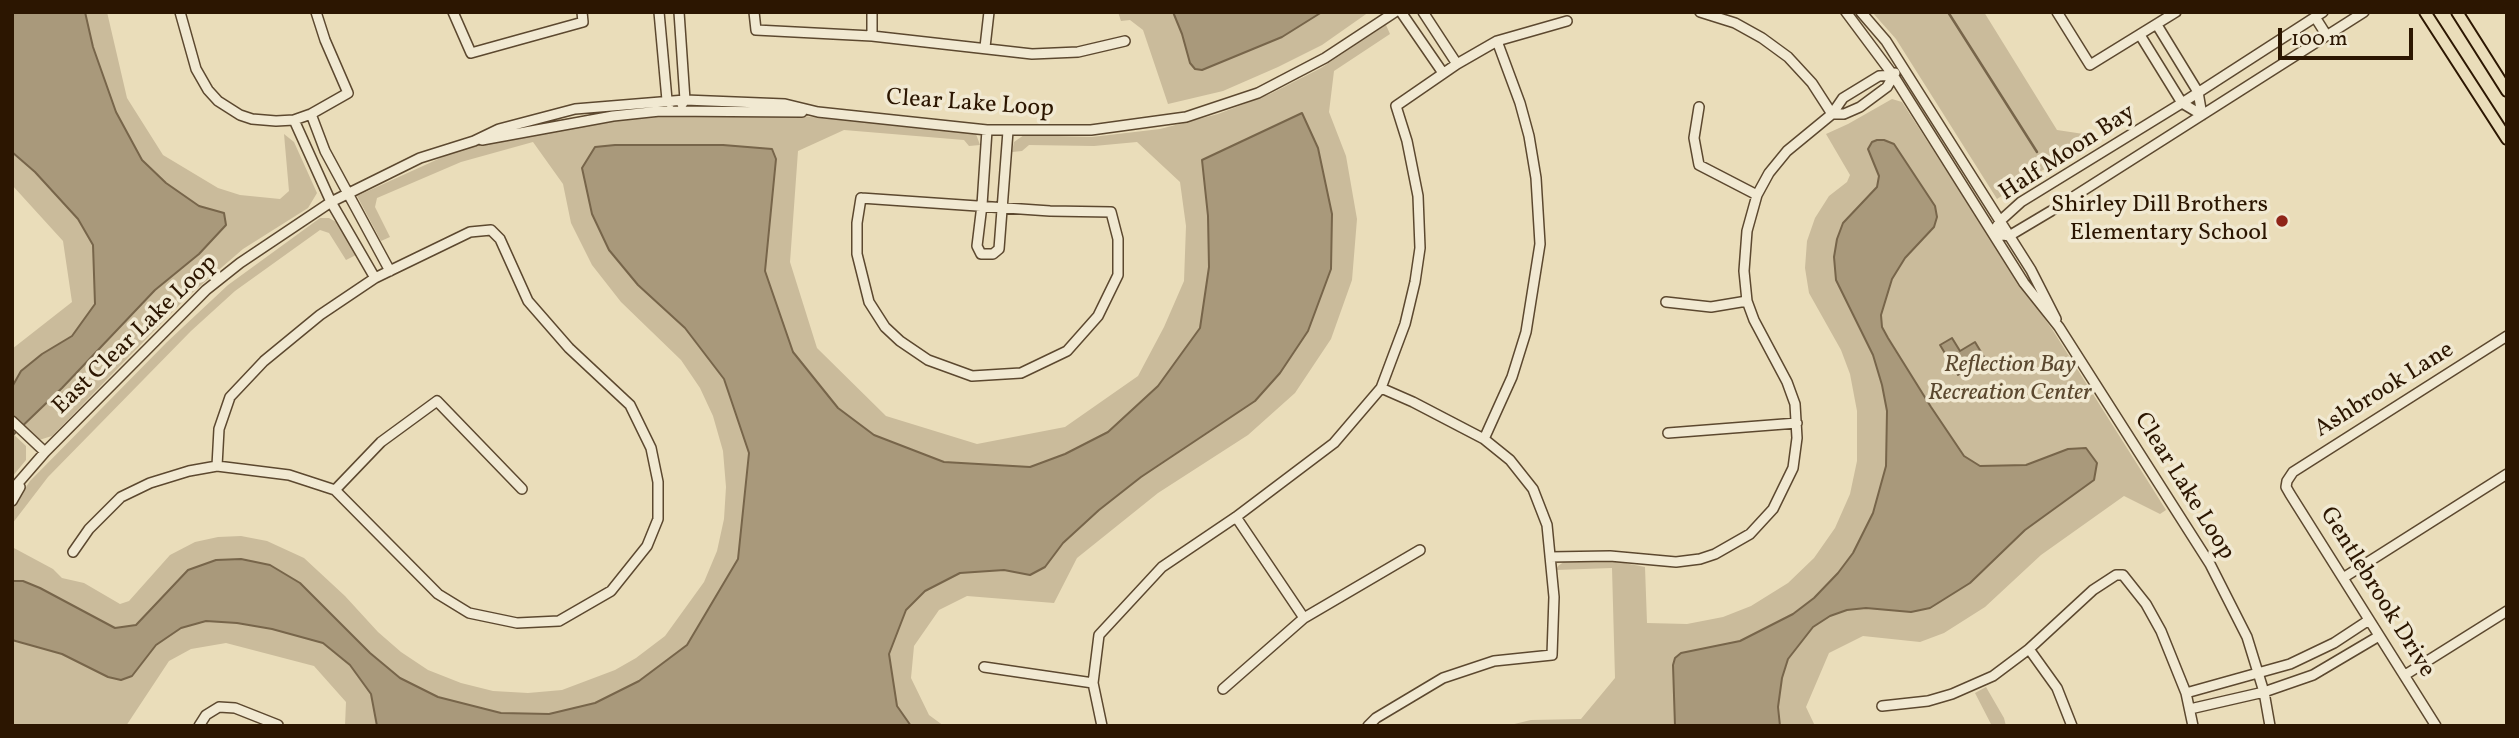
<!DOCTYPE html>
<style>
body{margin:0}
#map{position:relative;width:2519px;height:738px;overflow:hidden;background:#eaddba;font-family:Vollkorn,serif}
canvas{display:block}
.frame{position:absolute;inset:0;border:14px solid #2c1601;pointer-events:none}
.scale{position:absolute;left:2278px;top:28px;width:135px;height:32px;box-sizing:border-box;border:4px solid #2c1601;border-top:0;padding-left:9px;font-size:21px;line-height:24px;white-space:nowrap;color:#2c1601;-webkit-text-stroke:5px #f1e9d2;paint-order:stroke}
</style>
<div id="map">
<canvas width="2519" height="738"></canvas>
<div class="frame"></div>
<div class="scale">100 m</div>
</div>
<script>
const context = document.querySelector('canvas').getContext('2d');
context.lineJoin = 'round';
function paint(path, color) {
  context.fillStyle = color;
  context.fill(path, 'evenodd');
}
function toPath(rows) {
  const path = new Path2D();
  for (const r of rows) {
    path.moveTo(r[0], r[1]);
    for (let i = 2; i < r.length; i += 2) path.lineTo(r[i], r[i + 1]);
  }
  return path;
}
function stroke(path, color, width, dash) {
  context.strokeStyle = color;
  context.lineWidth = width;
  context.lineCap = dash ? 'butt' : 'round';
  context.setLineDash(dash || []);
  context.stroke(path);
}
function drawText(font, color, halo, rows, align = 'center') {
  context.font = font + ' Vollkorn,serif';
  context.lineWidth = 7;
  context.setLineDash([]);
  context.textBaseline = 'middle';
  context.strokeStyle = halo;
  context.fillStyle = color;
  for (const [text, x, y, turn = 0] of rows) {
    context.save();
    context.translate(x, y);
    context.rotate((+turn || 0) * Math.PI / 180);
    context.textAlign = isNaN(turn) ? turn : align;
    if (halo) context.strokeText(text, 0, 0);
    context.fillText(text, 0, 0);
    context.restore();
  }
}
paint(toPath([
 [12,12,107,12,127,98,163,155,218,188,240,195,280,199,289,191,284,134,294,142,317,193,308,208,243,249,185,299,52,436,39,440,12,414,12,349,72,302,63,241,12,185],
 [1118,12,1369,12,1322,45,1278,67,1223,91,1168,104,1143,30,1130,20,1121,21],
 [1872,12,1984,12,2057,130,2097,136,1997,199,1896,39],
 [1386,25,1390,34,1334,71,1329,112,1346,156,1357,219,1352,280,1331,339,1295,393,1248,435,1158,493,1077,558,1054,603,967,596,939,610,914,646,911,678,929,715,944,726,345,726,346,702,314,666,226,643,191,649,169,661,126,726,12,726,12,547,53,569,62,578,84,583,120,604,129,601,170,555,195,542,218,537,241,536,267,541,304,558,345,596,378,632,401,652,428,670,461,683,493,691,528,693,562,690,615,670,636,658,665,636,704,582,717,551,724,519,726,487,723,451,713,416,700,388,681,360,621,302,592,265,571,223,563,184,533,142,461,162,377,198,375,207,390,237,381,241,357,196,458,150,575,126,664,115,801,116,967,129,976,134,980,145,969,146,964,140,844,130,798,151,790,262,817,348,886,416,977,444,1065,427,1138,376,1164,327,1184,281,1186,226,1180,182,1137,142,1094,146,1029,145,1022,151,1012,152,1014,142,1024,135,1092,137,1160,129,1218,114,1270,94,1321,68],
 [1892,99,1902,102,2024,290,2052,329,2166,510,2160,514,2124,496,2041,555,1985,607,1944,633,1920,642,1863,636,1829,653,1806,707,1815,726,1506,726,1531,720,1581,719,1615,678,1612,568,1556,570,1558,566,1565,561,1614,561,1645,567,1647,623,1687,624,1723,617,1751,606,1788,583,1814,558,1835,528,1850,494,1857,461,1857,411,1850,374,1841,350,1809,293,1805,268,1807,241,1815,218,1829,196,1847,182,1850,175,1826,134,1848,124],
 [320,218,329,218,338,223,356,255,346,260,329,233,320,230,235,291,191,331,48,477,12,524,12,508,30,481,167,342,228,285],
 [12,433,26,446,26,460,12,477],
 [1986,687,2004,718,2006,726,1992,726,1975,693]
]), '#cabb9b');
const water = toPath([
 [12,12,85,12,93,47,116,112,142,160,166,183,199,206,224,213,226,225,199,254,155,290,62,388,12,436,12,387,21,371,42,354,72,336,95,304,93,245,78,219,35,172,12,152,12,12],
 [1173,12,1322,12,1282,37,1202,70,1195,69,1190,63,1182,34,1173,12],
 [1302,113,1318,148,1332,214,1331,269,1308,331,1280,373,1255,401,1141,477,1099,510,1063,543,1045,567,1030,575,1004,570,960,573,925,591,906,610,889,654,897,706,911,726,377,726,371,694,350,665,323,643,272,629,237,623,206,621,181,628,156,645,132,676,121,680,108,677,62,654,12,640,12,581,23,581,40,588,115,628,136,625,188,570,216,560,241,559,270,565,300,583,370,653,400,678,438,697,501,713,549,714,595,703,639,681,687,645,738,559,749,453,724,379,685,328,638,285,609,250,592,214,582,168,595,147,615,145,723,145,772,149,776,159,765,271,793,352,838,408,874,435,944,462,1030,467,1065,454,1108,432,1158,386,1200,328,1209,267,1208,216,1202,160,1302,113],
 [1877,140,1884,140,1894,144,1935,206,1937,217,1934,227,1905,258,1892,279,1881,315,1882,327,1888,338,1931,407,1964,456,1980,466,2026,465,2068,449,2086,448,2097,463,2094,480,2025,530,1970,583,1930,608,1911,612,1866,608,1847,610,1830,616,1813,627,1788,659,1782,678,1778,707,1780,726,1675,726,1673,665,1675,658,1681,653,1740,641,1793,614,1814,598,1838,573,1853,553,1873,513,1886,466,1887,411,1882,385,1873,355,1836,280,1834,257,1837,239,1843,223,1877,187,1879,176,1868,149,1872,142,1877,140],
 [1952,338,1960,351,1975,342,1987,362,1980,367,1974,365,1958,375,1940,345,1952,338]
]);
paint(water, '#a9997b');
stroke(water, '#77654a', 2);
stroke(toPath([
 [1948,12,2037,152]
]), '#77654a', 2.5);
const minor = toPath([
 [180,12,196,69,208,90,218,101,240,115,252,119,276,121,294,120,311,114,348,93,325,40,316,12],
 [453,12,471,53,583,22,582,12],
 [659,12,667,100,670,103],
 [679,12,685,100,682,104],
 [754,12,756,30,872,36,1032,54,1078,52,1125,41],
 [872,12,872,36],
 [1401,12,1443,73],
 [1423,12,1457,64],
 [1700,12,1735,23,1762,38,1788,57,1812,83,1832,114],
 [1846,12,1893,75,2024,283,2059,327,2210,564,2247,637,2264,692,2270,726],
 [1861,12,1886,41,2031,270,2056,319],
 [2057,12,2090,65,2176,12],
 [2323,12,2182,103,2021,202,2000,221,1993,233,2009,236,2051,211,2364,12],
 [2315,17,2327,36],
 [2157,25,2198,92,2202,115],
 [2140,35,2182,103,2202,115],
 [985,47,989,12],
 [1699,107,1694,138,1699,165,1757,195],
 [311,114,325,151,390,271],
 [1832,114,1844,114,1860,107,1887,87,1895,73],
 [294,120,331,202,375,278],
 [987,130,982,205,977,246,981,254,993,254,999,249,1008,131],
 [482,140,613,116,660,111,802,112],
 [861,198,1050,211,1111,212,1118,239,1118,275,1098,316,1067,351,1021,373,972,376,928,360,900,341,885,327,869,302,857,254,857,223,861,198],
 [1666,302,1711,307,1747,301],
 [12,421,45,452],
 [1668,433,1797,423],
 [1484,439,1512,377,1526,332,1540,244,1536,178,1529,136,1520,103,1497,41],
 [12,490,45,452,206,290,240,263,331,202,420,158,474,141,499,129,575,109,685,100,785,104,818,112,987,130,1091,130,1186,117,1258,93,1325,58,1395,12],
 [335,490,381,442,437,401,522,489],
 [12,501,20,487],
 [1236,517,1304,618],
 [73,552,89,529,121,497,150,483,189,471,217,466,289,475,335,490,438,594,469,613,517,623,559,621,611,591,647,546,658,519,658,482,651,448,630,405,569,348,528,301,500,239,491,230,470,232,375,278,320,315,264,361,230,397,219,429,217,466],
 [1550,557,1610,556,1676,562,1700,559,1715,554,1750,534,1773,509,1793,468,1797,438,1795,404,1787,382,1754,320,1747,301,1744,271,1747,231,1757,195,1769,173,1787,151,1832,114,1843,98,1879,76,1893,75],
 [2343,578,2507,474],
 [2029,649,2057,688,2072,726],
 [984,667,1093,683],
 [2405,675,2507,611],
 [1223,689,1304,618,1420,550],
 [2186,693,2290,664,2334,643,2369,620],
 [1882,706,1928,701,1952,694,1993,676,2029,649,2093,590,2116,575,2123,575,2146,604,2161,631,2186,693,2193,726],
 [2190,709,2264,692,2313,675,2379,636],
 [199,726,206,715,219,707,235,708,278,725],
 [1102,726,1093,683,1099,635,1162,567,1236,517,1334,443,1381,388,1405,324,1415,282,1420,248,1418,196,1407,141,1396,106,1457,64,1497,41,1567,21],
 [1368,726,1376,718,1443,678,1494,661,1552,655,1554,597,1547,525,1533,489,1510,460,1484,439,1413,402,1381,388],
 [2436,726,2290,494,2286,487,2287,481,2293,472,2507,336]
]);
const major = toPath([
 [2425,12,2507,139],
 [2457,12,2507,91]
]);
stroke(minor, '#5c482f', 12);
stroke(major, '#2c1601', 14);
stroke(minor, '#f1e9d2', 9);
stroke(major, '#eaddba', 10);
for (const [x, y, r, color] of [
 [2282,221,7,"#8f2418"]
]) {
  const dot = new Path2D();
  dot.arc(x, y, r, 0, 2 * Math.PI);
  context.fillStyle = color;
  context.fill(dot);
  stroke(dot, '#f1e9d2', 2.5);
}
drawText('24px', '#2c1601', '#f1e9d2', [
 ["Clear Lake Loop",970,105,4],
 ["Half Moon Bay",2068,154,-33],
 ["East Clear Lake Loop",136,336,-44],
 ["Ashbrook Lane",2385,391,-32],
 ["Clear Lake Loop",2183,487,58],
 ["Gentlebrook Drive",2376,593,58]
]);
drawText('24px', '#2c1601', '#f1e9d2', [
 ["Shirley Dill Brothers",2268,207],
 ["Elementary School",2268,235]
], 'right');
drawText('italic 24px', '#5b482f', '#f1e9d2', [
 ["Reflection Bay",2010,367],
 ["Recreation Center",2010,395]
]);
</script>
